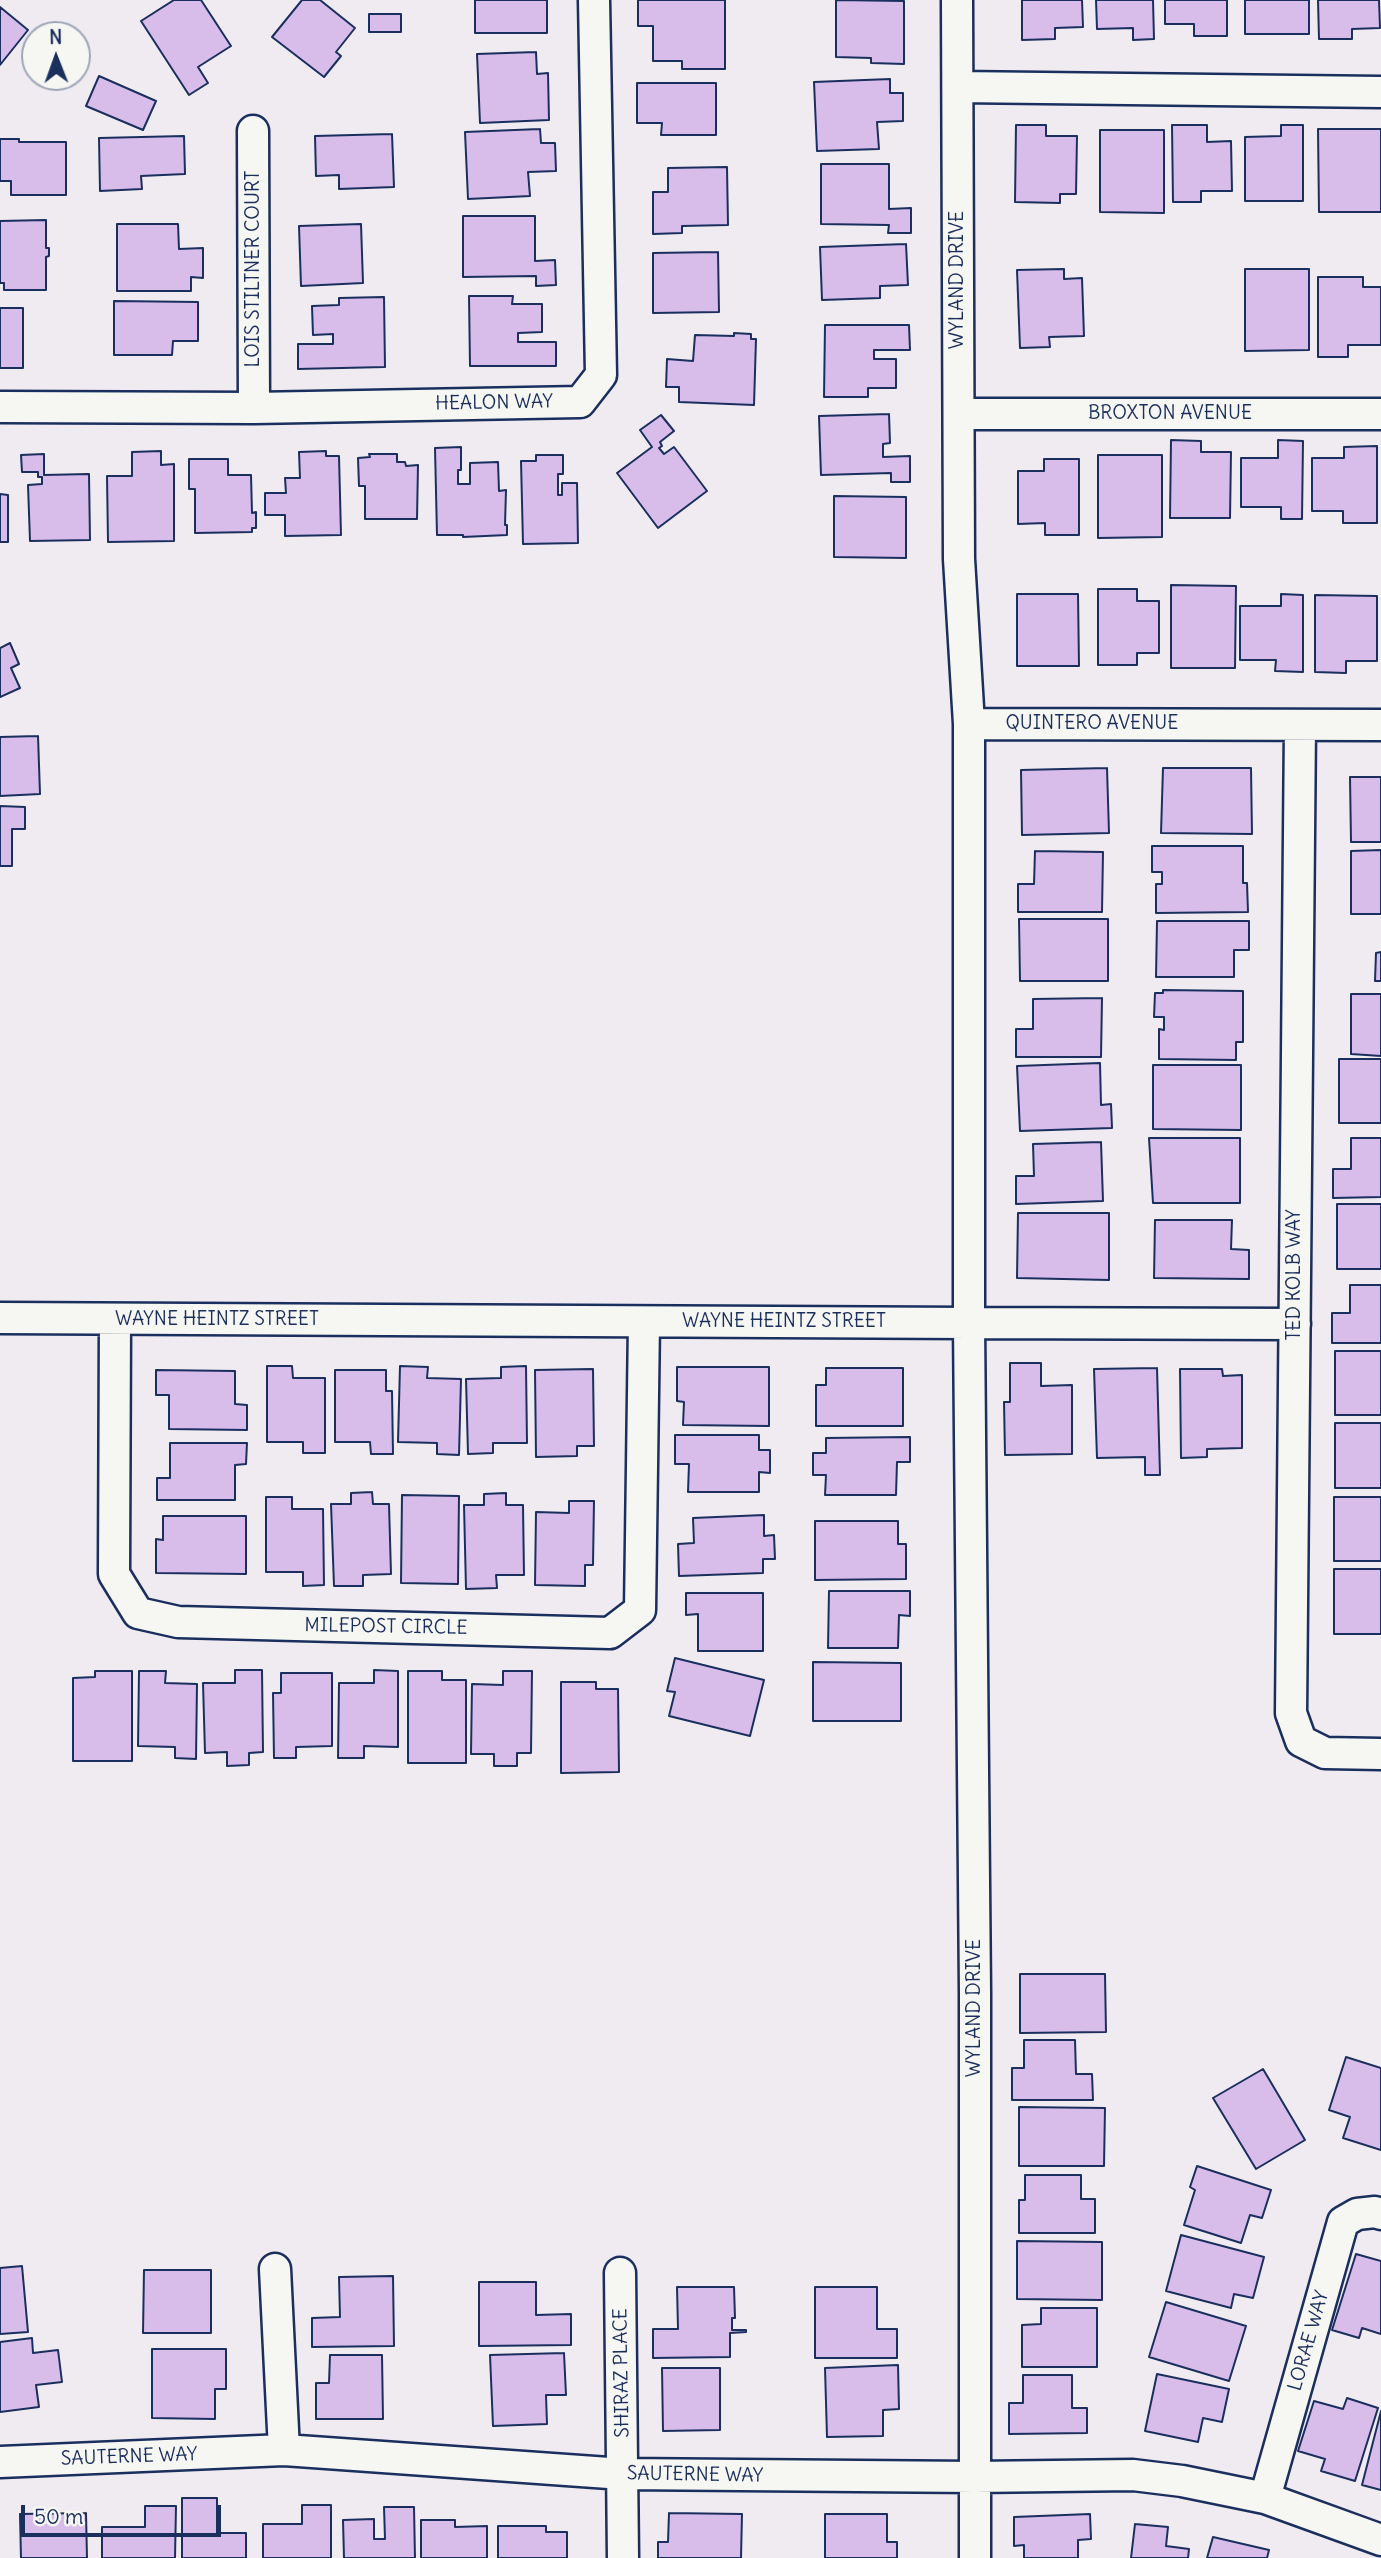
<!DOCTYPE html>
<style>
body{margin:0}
#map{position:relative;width:1381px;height:2558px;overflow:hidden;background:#f0ebf1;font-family:Delius,sans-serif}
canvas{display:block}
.north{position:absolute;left:21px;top:21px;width:70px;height:70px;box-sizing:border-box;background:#f6f6f2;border:2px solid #9ea6b7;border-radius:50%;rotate:359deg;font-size:19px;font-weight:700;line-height:28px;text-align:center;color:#1b2f5e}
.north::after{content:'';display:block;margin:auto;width:24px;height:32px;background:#1b2f5e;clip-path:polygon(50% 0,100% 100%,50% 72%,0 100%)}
.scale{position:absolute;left:21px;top:2505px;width:200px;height:32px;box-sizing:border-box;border:4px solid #1b2f5e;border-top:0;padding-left:9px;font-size:21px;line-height:24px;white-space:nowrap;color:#1b2f5e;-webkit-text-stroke:5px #f6f6f2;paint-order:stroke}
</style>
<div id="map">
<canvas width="1381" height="2558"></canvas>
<div class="north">N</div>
<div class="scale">50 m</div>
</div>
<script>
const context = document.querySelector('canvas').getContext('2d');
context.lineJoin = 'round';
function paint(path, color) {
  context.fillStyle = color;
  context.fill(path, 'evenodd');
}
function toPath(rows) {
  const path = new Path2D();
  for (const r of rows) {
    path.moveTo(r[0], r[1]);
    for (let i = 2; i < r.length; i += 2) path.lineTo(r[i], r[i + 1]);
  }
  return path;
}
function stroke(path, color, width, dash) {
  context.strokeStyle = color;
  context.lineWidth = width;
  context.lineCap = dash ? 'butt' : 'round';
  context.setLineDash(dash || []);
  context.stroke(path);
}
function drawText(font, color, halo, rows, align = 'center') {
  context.font = font + ' Delius,sans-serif';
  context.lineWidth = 6;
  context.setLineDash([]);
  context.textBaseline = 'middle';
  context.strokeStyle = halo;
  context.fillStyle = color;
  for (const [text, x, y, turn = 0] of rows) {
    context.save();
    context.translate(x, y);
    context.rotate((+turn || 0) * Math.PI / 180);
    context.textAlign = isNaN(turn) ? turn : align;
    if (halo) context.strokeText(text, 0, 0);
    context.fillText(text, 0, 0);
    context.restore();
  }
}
const building = toPath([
 [174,0,201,0,231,46,198,67,208,83,189,95,141,21,174,0],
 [302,0,320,0,355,28,336,52,341,56,324,77,272,37,302,0],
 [475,0,547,0,547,33,475,33,475,0],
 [638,0,725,0,725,69,682,69,682,61,653,61,653,26,638,26,638,0],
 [836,0,904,1,904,64,871,63,871,58,836,57,836,0],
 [1022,0,1082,0,1083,27,1055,28,1055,39,1022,40,1022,0],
 [1096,0,1153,0,1154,39,1133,40,1133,28,1097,29,1096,0],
 [1165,0,1227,0,1227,36,1194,36,1194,24,1165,24,1165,0],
 [1245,0,1309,0,1309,34,1245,34,1245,0],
 [1318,0,1379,0,1380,28,1352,29,1352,39,1319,39,1318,0],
 [0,7,28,30,0,65,0,7],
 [369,14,401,14,401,32,369,32,369,14],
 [536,52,537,74,548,73,549,120,480,123,477,54,536,52],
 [99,76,156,101,143,130,86,106,99,76],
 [890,79,890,93,903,93,903,121,877,122,879,149,817,151,814,82,890,79],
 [637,83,716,83,716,135,661,135,662,123,637,123,637,83],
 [1016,125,1046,125,1046,136,1077,136,1076,194,1060,194,1060,203,1015,202,1016,125],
 [1172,125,1207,125,1207,142,1231,141,1232,191,1201,191,1201,202,1173,202,1172,125],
 [1281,125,1303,125,1303,201,1245,201,1245,137,1281,136,1281,125],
 [540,129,541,143,555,143,556,171,528,172,530,196,468,199,465,132,540,129],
 [1318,129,1381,129,1381,212,1319,212,1318,129],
 [1100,130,1164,130,1164,213,1100,212,1100,130],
 [392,134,394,187,339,189,339,175,316,176,315,136,392,134],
 [184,136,185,174,141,176,142,189,100,191,99,138,184,136],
 [0,139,19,139,19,142,66,142,66,195,11,195,11,181,0,181,0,139],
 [821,164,889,164,889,209,911,208,911,233,888,233,889,225,821,224,821,164],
 [727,167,728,225,682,226,682,233,653,234,653,192,668,192,668,168,727,167],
 [463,216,535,216,535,261,555,260,556,285,536,286,536,276,463,277,463,216],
 [46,220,46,248,49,248,49,256,46,257,46,290,4,290,4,283,0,283,0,221,46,220],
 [117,224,178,224,179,249,203,248,203,278,191,277,191,291,117,291,117,224],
 [361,224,363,283,301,286,299,226,361,224],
 [906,244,908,285,880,286,880,298,822,300,820,247,906,244],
 [718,252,719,312,653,313,653,253,718,252],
 [1064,269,1064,279,1082,278,1084,336,1049,337,1050,347,1020,348,1017,270,1064,269],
 [1245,269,1309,269,1309,350,1245,351,1245,269],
 [1318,277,1363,277,1363,287,1381,287,1381,345,1348,345,1348,357,1318,357,1318,277],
 [469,296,513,296,512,304,542,304,542,332,518,333,518,342,556,342,556,366,470,366,469,296],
 [384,297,385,367,298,369,298,344,333,344,333,334,313,335,312,306,339,305,339,298,384,297],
 [114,301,198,302,198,341,173,341,172,355,114,355,114,301],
 [0,308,23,308,23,368,0,368,0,308],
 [825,325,909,325,910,350,874,350,874,359,896,359,896,388,868,388,868,397,824,397,825,325],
 [734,333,751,334,751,339,756,339,754,405,679,402,679,387,666,387,667,359,693,361,695,335,734,336,734,333],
 [889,414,890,443,883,444,883,457,910,456,910,482,891,482,891,473,821,475,819,416,889,414],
 [661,415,674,431,660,442,662,446,659,448,664,454,674,447,707,491,658,528,617,473,652,447,640,430,661,415],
 [1171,440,1201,441,1201,452,1231,452,1230,518,1170,518,1171,440],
 [1278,440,1303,441,1302,519,1281,519,1281,507,1241,507,1241,458,1278,458,1278,440],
 [1377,446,1377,523,1343,523,1343,511,1312,511,1312,458,1344,458,1344,447,1377,446],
 [461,447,461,470,458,470,458,484,470,484,470,463,498,462,499,491,506,490,505,525,507,525,507,535,463,537,463,535,437,535,435,448,461,447],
 [161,451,161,465,174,464,174,541,108,542,107,476,132,476,132,452,161,451],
 [326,451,326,456,339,456,341,535,285,536,285,515,265,515,265,493,286,493,285,478,300,478,299,452,326,451],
 [44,454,44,475,89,474,90,540,30,541,28,485,42,484,42,477,38,477,38,472,22,472,21,455,44,454],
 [369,454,397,454,397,462,405,462,406,466,418,465,417,519,365,519,365,486,359,486,358,458,370,457,369,454],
 [536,455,563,455,563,474,558,474,558,495,562,495,562,483,577,483,578,543,523,544,521,461,536,461,536,455],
 [1098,455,1162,455,1162,537,1098,538,1098,455],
 [189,459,228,459,228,475,251,475,252,513,256,512,256,528,252,528,252,532,195,533,195,489,189,489,189,459],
 [1044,459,1079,459,1079,535,1045,535,1045,523,1018,524,1018,471,1044,471,1044,459],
 [0,494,8,495,8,542,0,542,0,494],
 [834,496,906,497,906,558,834,557,834,496],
 [1171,585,1236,586,1235,668,1171,668,1171,585],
 [1098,589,1137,589,1137,601,1159,601,1159,653,1137,653,1137,665,1098,665,1098,589],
 [1017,594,1078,594,1079,666,1017,666,1017,594],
 [1281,594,1303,595,1303,672,1275,671,1276,660,1240,660,1240,606,1281,606,1281,594],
 [1315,595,1377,596,1377,661,1346,661,1346,673,1315,672,1315,595],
 [10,643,19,664,11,668,20,688,0,697,0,648,10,643],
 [38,736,40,794,0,796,0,737,38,736],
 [1107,768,1109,833,1022,835,1021,770,1107,768],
 [1163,768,1251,768,1252,834,1161,833,1163,768],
 [1350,777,1381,777,1381,842,1351,842,1350,777],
 [0,806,25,807,25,829,12,829,12,866,0,866,0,806],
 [1152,846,1243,846,1243,883,1247,883,1248,912,1156,913,1156,884,1162,884,1162,872,1152,872,1152,846],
 [1381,850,1381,914,1351,914,1351,851,1381,850],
 [1035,851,1103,852,1102,912,1018,912,1018,884,1034,884,1035,851],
 [1019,919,1108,919,1108,981,1020,981,1019,919],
 [1157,921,1249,921,1249,950,1234,950,1234,977,1156,977,1157,921],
 [1381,952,1381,981,1375,981,1376,953,1381,952],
 [1163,990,1243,991,1243,1042,1236,1042,1236,1060,1159,1059,1159,1029,1164,1030,1164,1017,1154,1017,1155,993,1163,993,1163,990],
 [1351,994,1381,994,1381,1056,1351,1054,1351,994],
 [1102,998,1101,1057,1016,1057,1016,1029,1033,1029,1033,999,1102,998],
 [1339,1059,1381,1059,1381,1123,1339,1123,1339,1059],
 [1100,1063,1101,1105,1111,1104,1112,1128,1020,1131,1017,1066,1100,1063],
 [1153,1065,1241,1065,1241,1130,1153,1129,1153,1065],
 [1149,1138,1240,1138,1240,1203,1153,1203,1149,1138],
 [1351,1138,1381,1138,1381,1197,1333,1198,1333,1169,1351,1169,1351,1138],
 [1101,1142,1103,1201,1016,1204,1016,1176,1034,1176,1033,1144,1101,1142],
 [1337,1204,1381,1204,1381,1269,1337,1269,1337,1204],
 [1018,1213,1109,1213,1109,1280,1017,1278,1018,1213],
 [1155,1220,1232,1220,1231,1249,1249,1250,1249,1279,1154,1278,1155,1220],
 [1350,1285,1381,1285,1381,1343,1332,1343,1332,1313,1350,1313,1350,1285],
 [1335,1351,1381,1351,1381,1415,1335,1415,1335,1351],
 [1010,1363,1041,1363,1041,1386,1072,1385,1072,1454,1005,1455,1004,1402,1010,1402,1010,1363],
 [267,1366,292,1366,293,1378,325,1378,325,1453,303,1453,303,1442,267,1442,267,1366],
 [400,1366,428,1367,427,1378,461,1379,459,1455,437,1454,437,1443,398,1442,400,1366],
 [526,1366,527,1443,493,1443,493,1453,468,1454,466,1379,501,1378,501,1367,526,1366],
 [677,1367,769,1367,769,1426,683,1425,684,1402,677,1401,677,1367],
 [826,1368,903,1368,903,1426,816,1426,816,1385,826,1385,826,1368],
 [1157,1368,1160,1475,1145,1475,1145,1457,1097,1458,1094,1369,1157,1368],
 [593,1369,594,1446,577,1446,577,1456,536,1457,535,1370,593,1369],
 [1180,1369,1222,1369,1223,1376,1242,1375,1242,1448,1207,1449,1207,1457,1181,1458,1180,1369],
 [156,1370,235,1371,235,1404,247,1405,247,1430,169,1429,169,1395,156,1395,156,1370],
 [335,1370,386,1370,386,1391,392,1391,393,1454,371,1454,370,1442,335,1442,335,1370],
 [1335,1423,1381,1423,1381,1488,1335,1488,1335,1423],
 [675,1435,759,1435,759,1450,770,1450,770,1473,759,1472,759,1492,688,1492,689,1464,675,1464,675,1435],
 [910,1437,910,1462,897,1462,896,1495,825,1495,826,1475,813,1475,813,1453,826,1453,826,1438,910,1437],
 [170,1443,247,1443,246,1464,235,1465,235,1500,157,1500,157,1478,170,1478,170,1443],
 [372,1492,373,1504,389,1504,391,1574,363,1575,363,1586,334,1586,331,1504,351,1504,351,1493,372,1492],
 [506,1493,506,1505,523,1505,524,1575,496,1575,497,1588,466,1589,464,1505,484,1505,484,1494,506,1493],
 [402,1495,459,1496,458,1584,401,1583,402,1495],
 [266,1497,292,1497,292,1509,323,1509,324,1585,303,1586,303,1572,266,1572,266,1497],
 [1334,1497,1381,1497,1381,1561,1334,1561,1334,1497],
 [569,1501,594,1501,593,1565,585,1565,585,1586,535,1585,536,1512,569,1513,569,1501],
 [764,1515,764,1536,774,1535,775,1559,763,1559,763,1573,679,1576,678,1544,694,1543,693,1518,764,1515],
 [163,1516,246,1516,246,1574,156,1573,156,1539,163,1540,163,1516],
 [815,1521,898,1521,898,1544,906,1544,906,1579,815,1580,815,1521],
 [1334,1569,1381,1569,1381,1634,1334,1634,1334,1569],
 [829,1591,910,1591,910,1616,899,1615,898,1648,828,1648,829,1591],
 [686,1593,763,1593,763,1651,698,1651,698,1614,686,1615,686,1593],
 [675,1658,764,1680,750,1736,669,1716,675,1692,667,1691,675,1658],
 [813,1662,901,1663,901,1721,813,1721,813,1662],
 [235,1670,262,1670,263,1752,249,1753,249,1765,227,1766,227,1752,205,1753,203,1683,235,1683,235,1670],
 [374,1670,398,1671,398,1747,364,1746,364,1758,338,1758,339,1683,374,1683,374,1670],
 [95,1671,132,1671,132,1761,73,1761,73,1678,95,1677,95,1671],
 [139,1671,166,1671,165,1683,197,1684,196,1759,175,1758,175,1747,138,1746,139,1671],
 [408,1671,442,1671,442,1680,466,1680,466,1763,408,1763,408,1671],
 [503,1671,532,1671,531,1753,517,1753,517,1766,494,1766,494,1754,471,1754,472,1684,503,1685,503,1671],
 [281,1673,332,1673,332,1746,296,1747,296,1758,274,1758,273,1693,281,1693,281,1673],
 [561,1682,596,1682,596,1689,618,1689,619,1772,561,1773,561,1682],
 [1020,1974,1105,1974,1106,2032,1020,2033,1020,1974],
 [1024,2040,1075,2040,1076,2074,1092,2074,1093,2100,1012,2100,1012,2068,1024,2068,1024,2040],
 [1346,2057,1381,2068,1381,2150,1343,2138,1350,2117,1329,2110,1346,2057],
 [1263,2069,1305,2140,1256,2169,1213,2098,1263,2069],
 [1019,2107,1105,2108,1104,2166,1019,2166,1019,2107],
 [1197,2166,1271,2190,1262,2218,1250,2215,1241,2243,1184,2225,1195,2190,1190,2187,1197,2166],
 [1025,2175,1081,2175,1081,2199,1095,2199,1095,2233,1019,2233,1019,2200,1025,2200,1025,2175],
 [1181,2235,1264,2257,1253,2298,1234,2294,1231,2308,1166,2291,1181,2235],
 [1017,2241,1102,2242,1102,2300,1017,2299,1017,2241],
 [1356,2254,1381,2261,1381,2334,1362,2328,1359,2338,1332,2330,1356,2254],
 [22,2266,28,2332,0,2334,0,2268,22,2266],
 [144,2270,211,2270,211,2333,143,2333,144,2270],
 [393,2276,394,2346,312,2347,312,2318,340,2317,339,2277,393,2276],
 [479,2282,536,2282,536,2315,571,2314,571,2345,479,2346,479,2282],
 [677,2287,734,2287,735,2318,732,2318,732,2330,746,2330,746,2332,730,2333,730,2357,653,2358,653,2329,678,2329,677,2287],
 [815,2287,877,2287,877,2329,897,2329,897,2358,815,2358,815,2287],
 [1166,2302,1246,2326,1229,2381,1149,2357,1166,2302],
 [1041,2308,1097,2308,1097,2367,1022,2367,1022,2325,1041,2324,1041,2308],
 [32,2338,33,2353,58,2350,62,2382,36,2385,39,2407,0,2412,0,2342,32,2338],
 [152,2349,226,2349,226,2389,215,2389,215,2419,152,2418,152,2349],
 [564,2353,566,2395,546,2395,547,2424,493,2426,490,2355,564,2353],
 [330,2355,382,2355,383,2419,316,2419,316,2383,329,2383,330,2355],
 [898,2365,899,2409,883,2410,883,2436,827,2437,825,2368,898,2365],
 [662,2368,720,2368,720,2430,663,2431,662,2368],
 [1157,2374,1229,2389,1222,2422,1203,2418,1198,2442,1145,2431,1157,2374],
 [1023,2375,1072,2375,1072,2408,1087,2408,1087,2433,1009,2434,1009,2403,1023,2403,1023,2375],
 [1347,2398,1378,2408,1355,2481,1321,2471,1325,2459,1298,2451,1314,2401,1343,2409,1347,2398],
 [1381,2411,1381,2490,1362,2485,1381,2411],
 [182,2498,217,2498,217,2533,246,2533,246,2558,182,2558,182,2498],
 [302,2505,331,2505,331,2558,263,2558,263,2524,302,2524,302,2505],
 [145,2506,176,2506,175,2558,102,2558,102,2527,145,2527,145,2506],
 [384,2507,414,2507,415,2558,344,2558,343,2520,374,2519,374,2539,385,2539,384,2507],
 [86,2513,87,2558,21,2558,20,2514,86,2513],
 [669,2513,742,2514,741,2558,658,2558,658,2542,668,2542,669,2513],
 [825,2514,887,2514,887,2542,897,2542,897,2558,825,2558,825,2514],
 [1090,2514,1091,2539,1078,2540,1078,2558,1024,2558,1024,2545,1014,2546,1014,2517,1090,2514],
 [421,2520,455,2520,455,2527,487,2526,487,2558,421,2558,421,2520],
 [1135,2524,1168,2527,1166,2546,1189,2549,1188,2558,1131,2558,1135,2524],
 [498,2526,546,2526,546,2532,567,2532,567,2558,498,2558,498,2526],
 [1213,2537,1269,2550,1267,2558,1207,2558,1213,2537]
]);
paint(building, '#d8bdeb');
stroke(building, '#1b2f5e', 2);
const minor = toPath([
 [957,0,959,559,969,724,1381,725],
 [958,87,1381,92],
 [253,131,254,408],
 [0,407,254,408,580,402,601,375,594,0],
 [959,414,1381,414],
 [1300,725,1291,1713,1301,1741,1325,1753,1381,1754],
 [0,1318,969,1323,969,724],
 [115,1319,114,1574,138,1613,178,1622,610,1633,640,1610,644,1322],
 [275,2269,284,2450],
 [620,2273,623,2558],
 [0,2462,284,2450,623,2474,975,2477,1133,2475,1182,2481,1265,2498,1381,2540],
 [1265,2498,1343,2222,1357,2214,1375,2212,1381,2214],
 [975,2558,975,1993,969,1323,1295,1324]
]);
stroke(minor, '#1b2f5e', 35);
stroke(minor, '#f6f6f2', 30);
drawText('19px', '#1b2f5e', '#f6f6f2', [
 ["LOIS STILTNER COURT",254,269,-90],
 ["WYLAND DRIVE",958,280,-90],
 ["HEALON WAY",494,403,-1],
 ["BROXTON AVENUE",1170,414],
 ["QUINTERO AVENUE",1092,724],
 ["TED KOLB WAY",1295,1275,-90],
 ["WAYNE HEINTZ STREET",217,1320],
 ["WAYNE HEINTZ STREET",784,1322],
 ["MILEPOST CIRCLE",386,1627,1],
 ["WYLAND DRIVE",975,2008,-90],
 ["LORAE WAY",1309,2341,-74],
 ["SHIRAZ PLACE",622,2373,-91],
 ["SAUTERNE WAY",129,2457,-2],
 ["SAUTERNE WAY",695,2475,1]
]);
</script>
